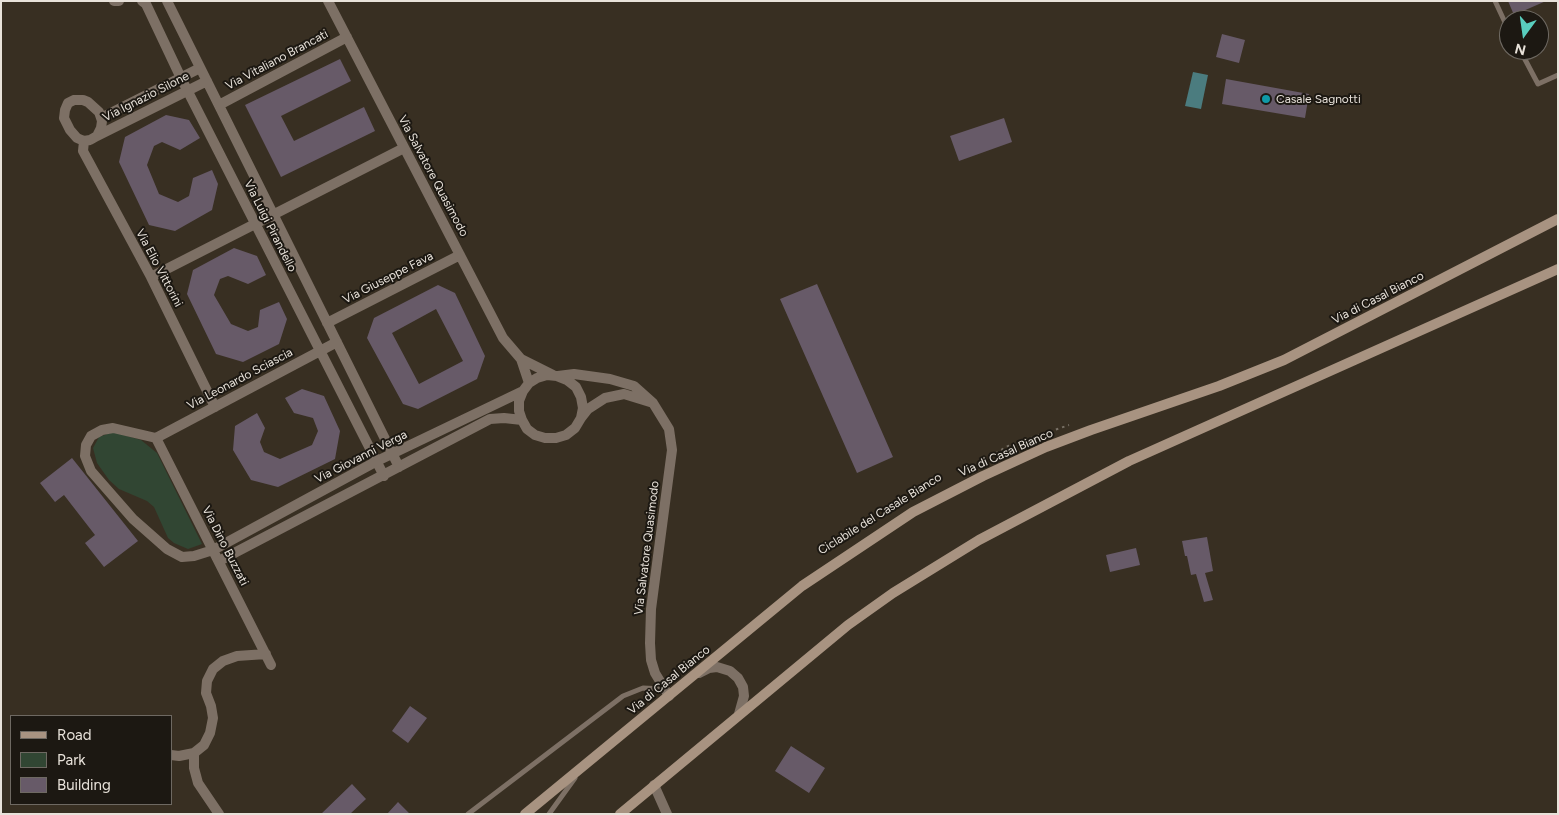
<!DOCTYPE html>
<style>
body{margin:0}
#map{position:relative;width:1559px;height:815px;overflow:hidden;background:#382f22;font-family:Figtree,sans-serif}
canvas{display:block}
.frame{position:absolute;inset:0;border:2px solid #e8e2da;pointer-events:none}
.legend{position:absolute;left:10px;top:715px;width:162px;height:90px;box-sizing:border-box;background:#1c1812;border:1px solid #6e6962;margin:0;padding:6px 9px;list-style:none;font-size:15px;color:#e8e2da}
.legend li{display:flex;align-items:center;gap:10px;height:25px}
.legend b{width:25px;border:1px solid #6e6962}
.north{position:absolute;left:1499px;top:10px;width:50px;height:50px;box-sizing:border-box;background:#1c1812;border:1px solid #6e6962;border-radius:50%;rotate:194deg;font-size:14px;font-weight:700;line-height:20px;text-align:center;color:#e8e2da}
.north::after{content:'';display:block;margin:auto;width:18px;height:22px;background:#59cebe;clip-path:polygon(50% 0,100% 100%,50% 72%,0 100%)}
</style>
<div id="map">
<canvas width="1559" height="815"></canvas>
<div class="frame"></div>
<ul class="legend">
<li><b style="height:6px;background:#a89381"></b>Road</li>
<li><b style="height:14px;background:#314633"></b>Park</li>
<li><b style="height:14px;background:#675a68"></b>Building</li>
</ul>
<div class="north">N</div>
</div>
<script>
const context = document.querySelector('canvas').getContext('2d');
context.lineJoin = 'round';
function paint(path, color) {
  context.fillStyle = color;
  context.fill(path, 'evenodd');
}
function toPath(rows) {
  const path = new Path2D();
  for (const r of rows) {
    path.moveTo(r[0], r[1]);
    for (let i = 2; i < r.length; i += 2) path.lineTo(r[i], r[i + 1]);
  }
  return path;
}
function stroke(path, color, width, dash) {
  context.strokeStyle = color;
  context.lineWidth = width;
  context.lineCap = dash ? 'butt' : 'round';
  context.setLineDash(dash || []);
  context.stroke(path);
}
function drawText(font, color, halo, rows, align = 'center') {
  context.font = font + ' Figtree,sans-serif';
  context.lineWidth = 4;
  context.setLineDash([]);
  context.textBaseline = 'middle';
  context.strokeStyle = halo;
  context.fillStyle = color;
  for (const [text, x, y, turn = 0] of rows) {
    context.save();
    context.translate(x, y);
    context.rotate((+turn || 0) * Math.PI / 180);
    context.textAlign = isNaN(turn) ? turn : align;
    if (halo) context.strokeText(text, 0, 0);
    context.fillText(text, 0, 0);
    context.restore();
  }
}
paint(toPath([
 [113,432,141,440,157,453,202,544,188,549,174,543,168,538,154,507,147,501,119,489,109,480,97,463,93,448,99,437]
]), '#314633');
paint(toPath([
 [1193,72,1208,75,1201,109,1185,106]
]), '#4b7c7f');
paint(toPath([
 [1508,1,1546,1,1514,15],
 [1222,34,1245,40,1239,63,1216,57],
 [340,59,351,81,281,116,294,141,364,107,375,131,281,177,245,105],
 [1226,79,1309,94,1305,118,1222,104],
 [166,115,189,120,200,138,180,150,162,142,154,146,147,165,159,194,178,202,189,196,193,178,212,170,218,184,212,210,175,231,149,225,119,162,125,137],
 [1004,118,1012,142,959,161,950,136],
 [234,248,257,256,266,275,248,284,228,276,220,279,214,295,231,324,248,331,258,327,260,310,279,302,287,319,279,344,243,362,216,354,187,294,193,270],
 [817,284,893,457,857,473,780,299],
 [438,285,455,293,485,356,477,379,418,409,403,404,367,338,374,318],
 [436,309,463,361,419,384,392,333],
 [302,389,324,396,340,431,335,459,278,487,251,480,233,450,235,426,257,413,265,428,260,442,264,452,280,459,312,445,318,431,313,418,294,413,285,398],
 [72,458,138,541,104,567,85,543,95,535,64,495,55,502,40,483],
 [1207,537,1213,571,1205,573,1213,600,1204,602,1196,574,1191,575,1187,556,1185,556,1182,541],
 [1136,548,1140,565,1110,572,1106,555],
 [410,706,427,718,408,743,392,731],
 [791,746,825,768,809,793,775,771],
 [352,784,366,799,350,814,321,814],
 [398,802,410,814,387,814]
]), '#675a68');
stroke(toPath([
 [962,473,1008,446,1069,425]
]), '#787065', 2, [2.5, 4]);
stroke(toPath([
 [1495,1,1509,31],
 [1520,50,1538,84,1558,75],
 [468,814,623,696,643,688,664,689],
 [549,814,575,778]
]), '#7d7065', 5);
stroke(toPath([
 [114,1,119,1],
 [142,1,146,4,181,78,384,476],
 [167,1,399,467],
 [328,1,503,338,521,359,529,383],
 [74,100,83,100,88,102,99,112,102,121,101,128,97,136,90,140,84,141,77,138,70,130,64,118,65,110,68,103,74,100],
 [219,105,347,37],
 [101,118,200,68],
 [97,136,207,81],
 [84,141,83,151,151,277,215,407],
 [151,277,404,148],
 [327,323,460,255],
 [521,359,553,375],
 [558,376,574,374,610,379,634,386,653,403,669,429,672,450,651,609,650,643,651,660,655,673,669,696],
 [581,418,588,409,605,398,624,394,650,402],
 [156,438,113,428,102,430,91,436,86,445,85,456,91,471,133,519,167,549,182,557,194,556,213,550,377,461,523,391,529,383,537,378,547,375,557,376,567,380,576,387,581,397,583,408,581,418,575,428,566,435,556,438,545,438,535,435,527,429,522,420,519,411,519,401,523,391],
 [156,438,271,665],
 [156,438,337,342],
 [219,561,490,419,504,418,522,420],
 [699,673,709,668,717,667,730,671,738,678,743,687,744,696,739,714],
 [194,753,194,768,198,783,219,814],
 [171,755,179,756,194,753,204,745,210,733,213,718,211,706,206,693,207,681,213,669,223,661,237,656,266,654],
 [654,785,667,814]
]), '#7d7065', 10);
stroke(toPath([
 [525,814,802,586,913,512,983,476,1046,447,1091,430,1219,386,1284,360,1558,219],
 [620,814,848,625,893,593,979,540,1129,461,1558,269]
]), '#a89381', 10);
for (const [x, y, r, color] of [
 [1266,99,5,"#0f9aa8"]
]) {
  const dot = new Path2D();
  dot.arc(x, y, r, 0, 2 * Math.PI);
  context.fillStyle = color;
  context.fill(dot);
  stroke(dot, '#1c1812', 2);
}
drawText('12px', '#e8e2da', '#1c1812', [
 ["Via Vitaliano Brancati",277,60,-28],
 ["Via Ignazio Silone",146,97,-27],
 ["Via Salvatore Quasimodo",433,176,62],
 ["Via Luigi Pirandello",270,226,63],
 ["Via Elio Vittorini",159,268,62],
 ["Via Giuseppe Fava",388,278,-27],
 ["Via di Casal Bianco",1378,298,-27],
 ["Via Leonardo Sciascia",240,379,-28],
 ["Via di Casal Bianco",1006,453,-24],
 ["Via Giovanni Verga",361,457,-27],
 ["Ciclabile del Casale Bianco",880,514,-32],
 ["Via Dino Buzzati",225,546,63],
 ["Via Salvatore Quasimodo",647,548,-83],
 ["Via di Casal Bianco",669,680,-39]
]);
drawText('12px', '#e8e2da', '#1c1812', [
 ["Casale Sagnotti",1276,99]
], 'left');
</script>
